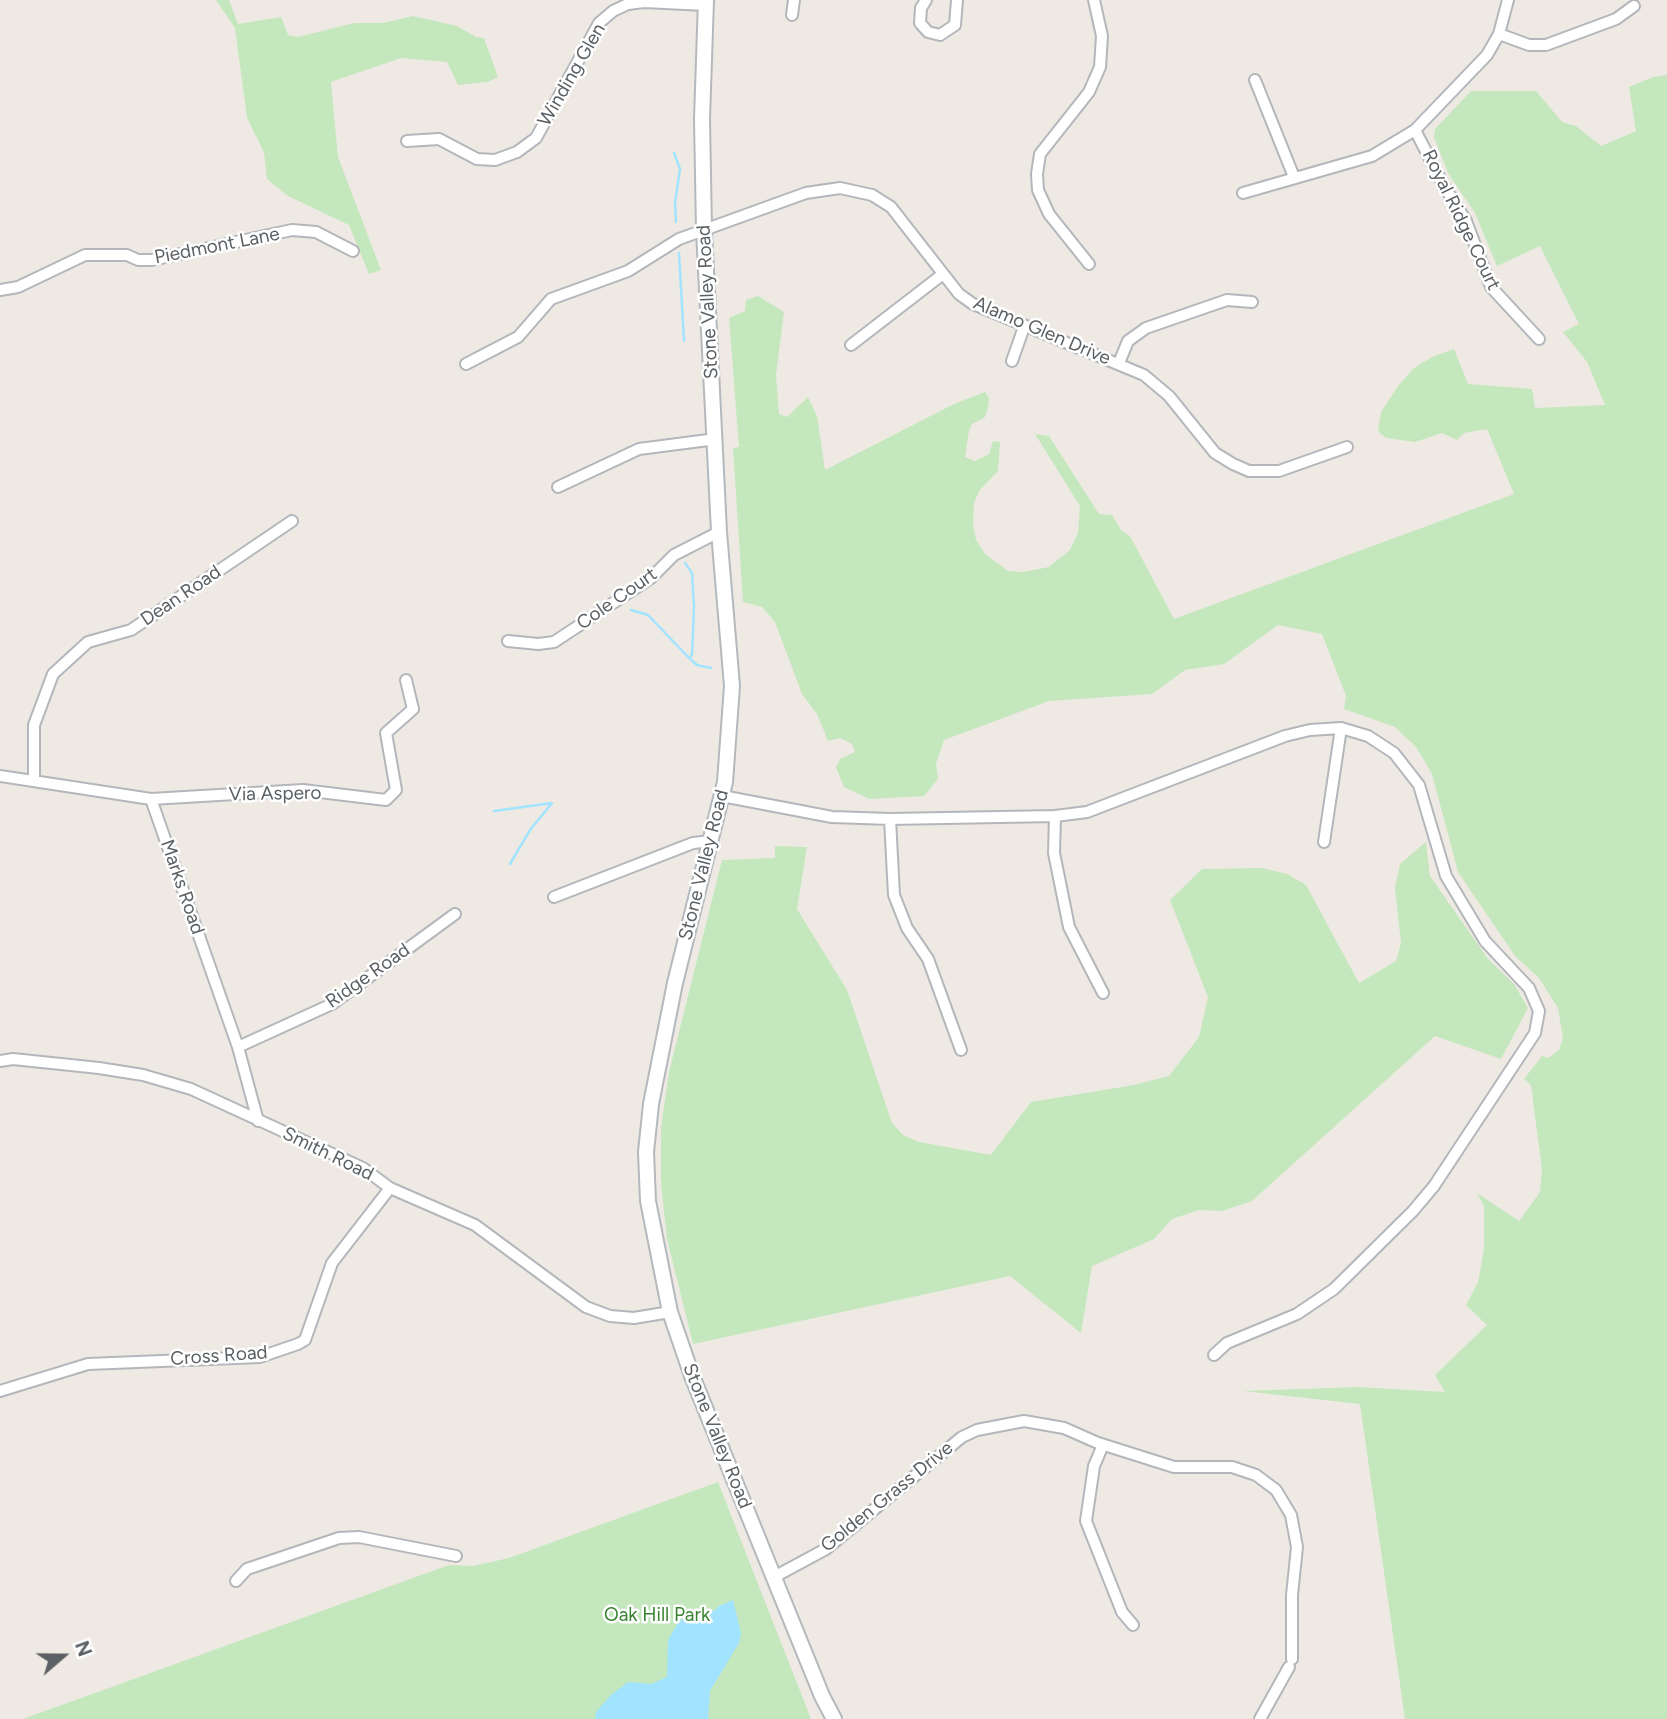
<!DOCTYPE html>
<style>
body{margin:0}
#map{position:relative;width:1667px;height:1719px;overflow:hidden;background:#eeeae3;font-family:Figtree,sans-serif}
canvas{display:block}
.north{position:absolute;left:28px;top:1621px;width:70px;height:70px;-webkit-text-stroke:5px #fff;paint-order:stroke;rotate:70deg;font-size:19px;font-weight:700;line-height:28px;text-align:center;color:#5b6064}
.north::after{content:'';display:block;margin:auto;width:24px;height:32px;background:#5b6064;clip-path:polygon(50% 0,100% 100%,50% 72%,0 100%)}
</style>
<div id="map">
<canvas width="1667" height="1719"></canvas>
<div class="north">N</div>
</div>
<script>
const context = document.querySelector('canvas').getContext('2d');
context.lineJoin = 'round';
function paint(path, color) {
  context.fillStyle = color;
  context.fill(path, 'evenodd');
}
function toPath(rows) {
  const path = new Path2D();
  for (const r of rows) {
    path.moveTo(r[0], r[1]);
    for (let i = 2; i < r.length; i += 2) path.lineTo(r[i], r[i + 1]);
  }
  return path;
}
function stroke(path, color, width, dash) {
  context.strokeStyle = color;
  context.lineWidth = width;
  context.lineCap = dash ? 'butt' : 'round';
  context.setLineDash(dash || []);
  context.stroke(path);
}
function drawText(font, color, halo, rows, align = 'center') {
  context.font = font + ' Figtree,sans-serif';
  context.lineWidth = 5;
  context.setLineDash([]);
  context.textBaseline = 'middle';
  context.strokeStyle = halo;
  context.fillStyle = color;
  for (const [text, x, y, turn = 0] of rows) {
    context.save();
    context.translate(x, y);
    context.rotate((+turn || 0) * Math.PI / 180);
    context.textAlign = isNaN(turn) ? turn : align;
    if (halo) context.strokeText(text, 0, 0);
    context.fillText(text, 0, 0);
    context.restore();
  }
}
paint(toPath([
 [216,0,229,0,238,24,281,17,288,35,298,37,354,23,383,23,413,16,457,26,476,37,484,38,498,77,488,82,458,85,447,62,401,58,331,82,338,157,381,270,369,274,349,225,288,196,267,179,264,152,247,118,235,28],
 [1667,75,1667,1719,1405,1719,1360,1404,1243,1391,1358,1387,1445,1392,1435,1375,1487,1325,1466,1305,1478,1282,1484,1249,1484,1206,1477,1193,1519,1221,1540,1192,1542,1170,1531,1085,1524,1079,1542,1056,1548,1058,1559,1050,1563,1038,1558,1008,1539,978,1515,956,1458,872,1432,774,1416,747,1395,727,1344,709,1346,696,1322,634,1278,625,1224,664,1185,670,1152,694,1049,701,944,740,936,764,938,779,924,796,869,799,844,787,836,767,840,759,855,752,852,744,840,738,828,741,817,714,802,694,775,622,762,607,743,602,733,448,739,447,729,318,745,311,746,300,758,296,784,312,776,375,779,414,787,417,808,397,817,416,825,470,954,404,985,392,989,398,988,408,985,417,972,424,969,431,965,457,975,461,989,454,993,441,1000,442,998,471,979,491,974,503,973,524,976,540,985,554,1008,571,1023,572,1049,567,1070,550,1078,533,1080,506,1035,434,1049,436,1099,514,1112,515,1121,530,1130,536,1174,619,1514,494,1487,429,1464,433,1457,440,1442,433,1415,442,1386,438,1378,431,1381,412,1398,386,1414,368,1432,357,1454,349,1468,384,1532,389,1535,408,1605,405,1587,362,1563,332,1579,324,1540,246,1497,266,1475,213,1448,173,1434,137,1435,129,1471,91,1536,91,1562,122,1576,126,1601,146,1636,131,1629,87,1653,77],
 [1426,842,1430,876,1488,959,1514,984,1528,1008,1501,1059,1435,1036,1252,1201,1222,1211,1199,1210,1172,1219,1154,1239,1092,1266,1081,1333,1010,1276,693,1344,667,1239,661,1184,661,1127,669,1072,722,860,775,858,775,846,807,847,797,909,847,990,892,1123,903,1135,919,1142,991,1155,1031,1102,1134,1085,1169,1076,1199,1037,1208,997,1170,900,1202,869,1262,868,1287,874,1306,885,1359,983,1396,961,1401,943,1395,888,1400,864],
 [718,1482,811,1719,23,1719,449,1565,473,1566,509,1558]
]), '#c4e7be');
paint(toPath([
 [733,1600,741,1633,739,1643,710,1691,708,1719,595,1719,596,1712,611,1695,628,1682,651,1684,667,1677,668,1640,679,1621,702,1611,714,1611,719,1606]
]), '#a2e3ff');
stroke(toPath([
 [674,153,680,169,675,203,676,222],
 [679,253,684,341],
 [685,563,692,573,694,607,692,655,689,658,697,665,711,668],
 [631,610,648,615,689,658],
 [494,811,552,803],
 [510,864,530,830,552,803]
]), '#a2e3ff', 2.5);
const street = toPath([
 [926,0,921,8,920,23,928,32,940,35,955,25,957,0],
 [792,15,794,0],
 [1499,34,1529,45,1546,45,1616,19,1634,6],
 [1255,80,1294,177],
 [1415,130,1444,186,1466,221,1491,287,1539,339],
 [407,141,439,139,477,159,495,160,517,152,536,138,599,23,613,11,628,4,644,2,705,5],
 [1243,193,1372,156,1415,130,1487,55,1499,34,1508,0],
 [1089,264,1049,214,1038,190,1037,174,1040,154,1089,92,1100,67,1102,36,1094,0],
 [0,290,18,287,85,255,127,255,138,260,152,260,292,230,316,232,353,251],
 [851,345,943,274],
 [1012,361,1024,327],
 [1119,363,1128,341,1146,328,1227,300,1252,302],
 [466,364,518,337,551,299,628,271,679,239,806,193,840,188,872,195,891,207,959,294,973,304,1144,375,1169,396,1215,453,1233,464,1249,471,1279,471,1347,447],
 [558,487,639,449,716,439],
 [508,641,538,644,554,642,651,578,674,555,719,532],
 [0,776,151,799,238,1047,258,1121],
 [34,779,34,725,53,674,88,642,131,630,292,521],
 [722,796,832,817,890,819,1055,816,1087,812,1285,736,1310,730,1341,728,1368,736,1394,753,1419,785,1446,876,1485,941,1529,988,1539,1011,1535,1033,1434,1186,1413,1211,1334,1289,1297,1314,1227,1343,1214,1355],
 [151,799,303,790,386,800,396,790,386,733,413,709,406,680],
 [1055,816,1054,853,1069,927,1103,993],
 [890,819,894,895,907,928,928,959,961,1050],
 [1324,842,1341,728],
 [554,897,693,843,712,841],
 [238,1047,332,1004,455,914],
 [0,1061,13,1059,99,1068,143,1075,191,1089,363,1168,390,1188,475,1225,586,1307,610,1316,634,1318,670,1312],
 [0,1391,88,1364,260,1357,298,1344,305,1340,332,1263,390,1188],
 [1103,1445,1094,1466,1086,1521,1122,1612,1133,1625],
 [774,1577,826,1549,962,1437,977,1430,1024,1421,1064,1428,1098,1443,1174,1467,1232,1467,1256,1475,1276,1490,1291,1515,1297,1547,1292,1595,1292,1659],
 [236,1581,247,1569,339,1538,359,1537,456,1556],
 [1260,1719,1289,1667]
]);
const secondary = toPath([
 [706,0,702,119,704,230,719,532,732,686,725,782,675,983,651,1104,646,1152,648,1201,670,1312,692,1376,822,1696,834,1719]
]);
stroke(street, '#b3b7bb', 14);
stroke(secondary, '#b4b9be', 18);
stroke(street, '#fff', 10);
stroke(secondary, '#fff', 14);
drawText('19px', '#5b6064', '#fff', [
 ["Winding Glen",572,75,-60],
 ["Royal Ridge Court",1461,220,64],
 ["Piedmont Lane",217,246,-11],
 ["Stone Valley Road",708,302,-93],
 ["Alamo Glen Drive",1042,331,23],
 ["Dean Road",181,596,-34],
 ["Cole Court",617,599,-35],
 ["Via Aspero",275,794,-1],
 ["Stone Valley Road",704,865,-76],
 ["Marks Road",182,887,71],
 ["Ridge Road",368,976,-35],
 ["Smith Road",328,1154,26],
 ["Cross Road",219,1356,-4],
 ["Stone Valley Road",717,1436,68],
 ["Golden Grass Drive",887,1497,-39]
]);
drawText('19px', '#398531', '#fff', [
 ["Oak Hill Park",657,1615]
]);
</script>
